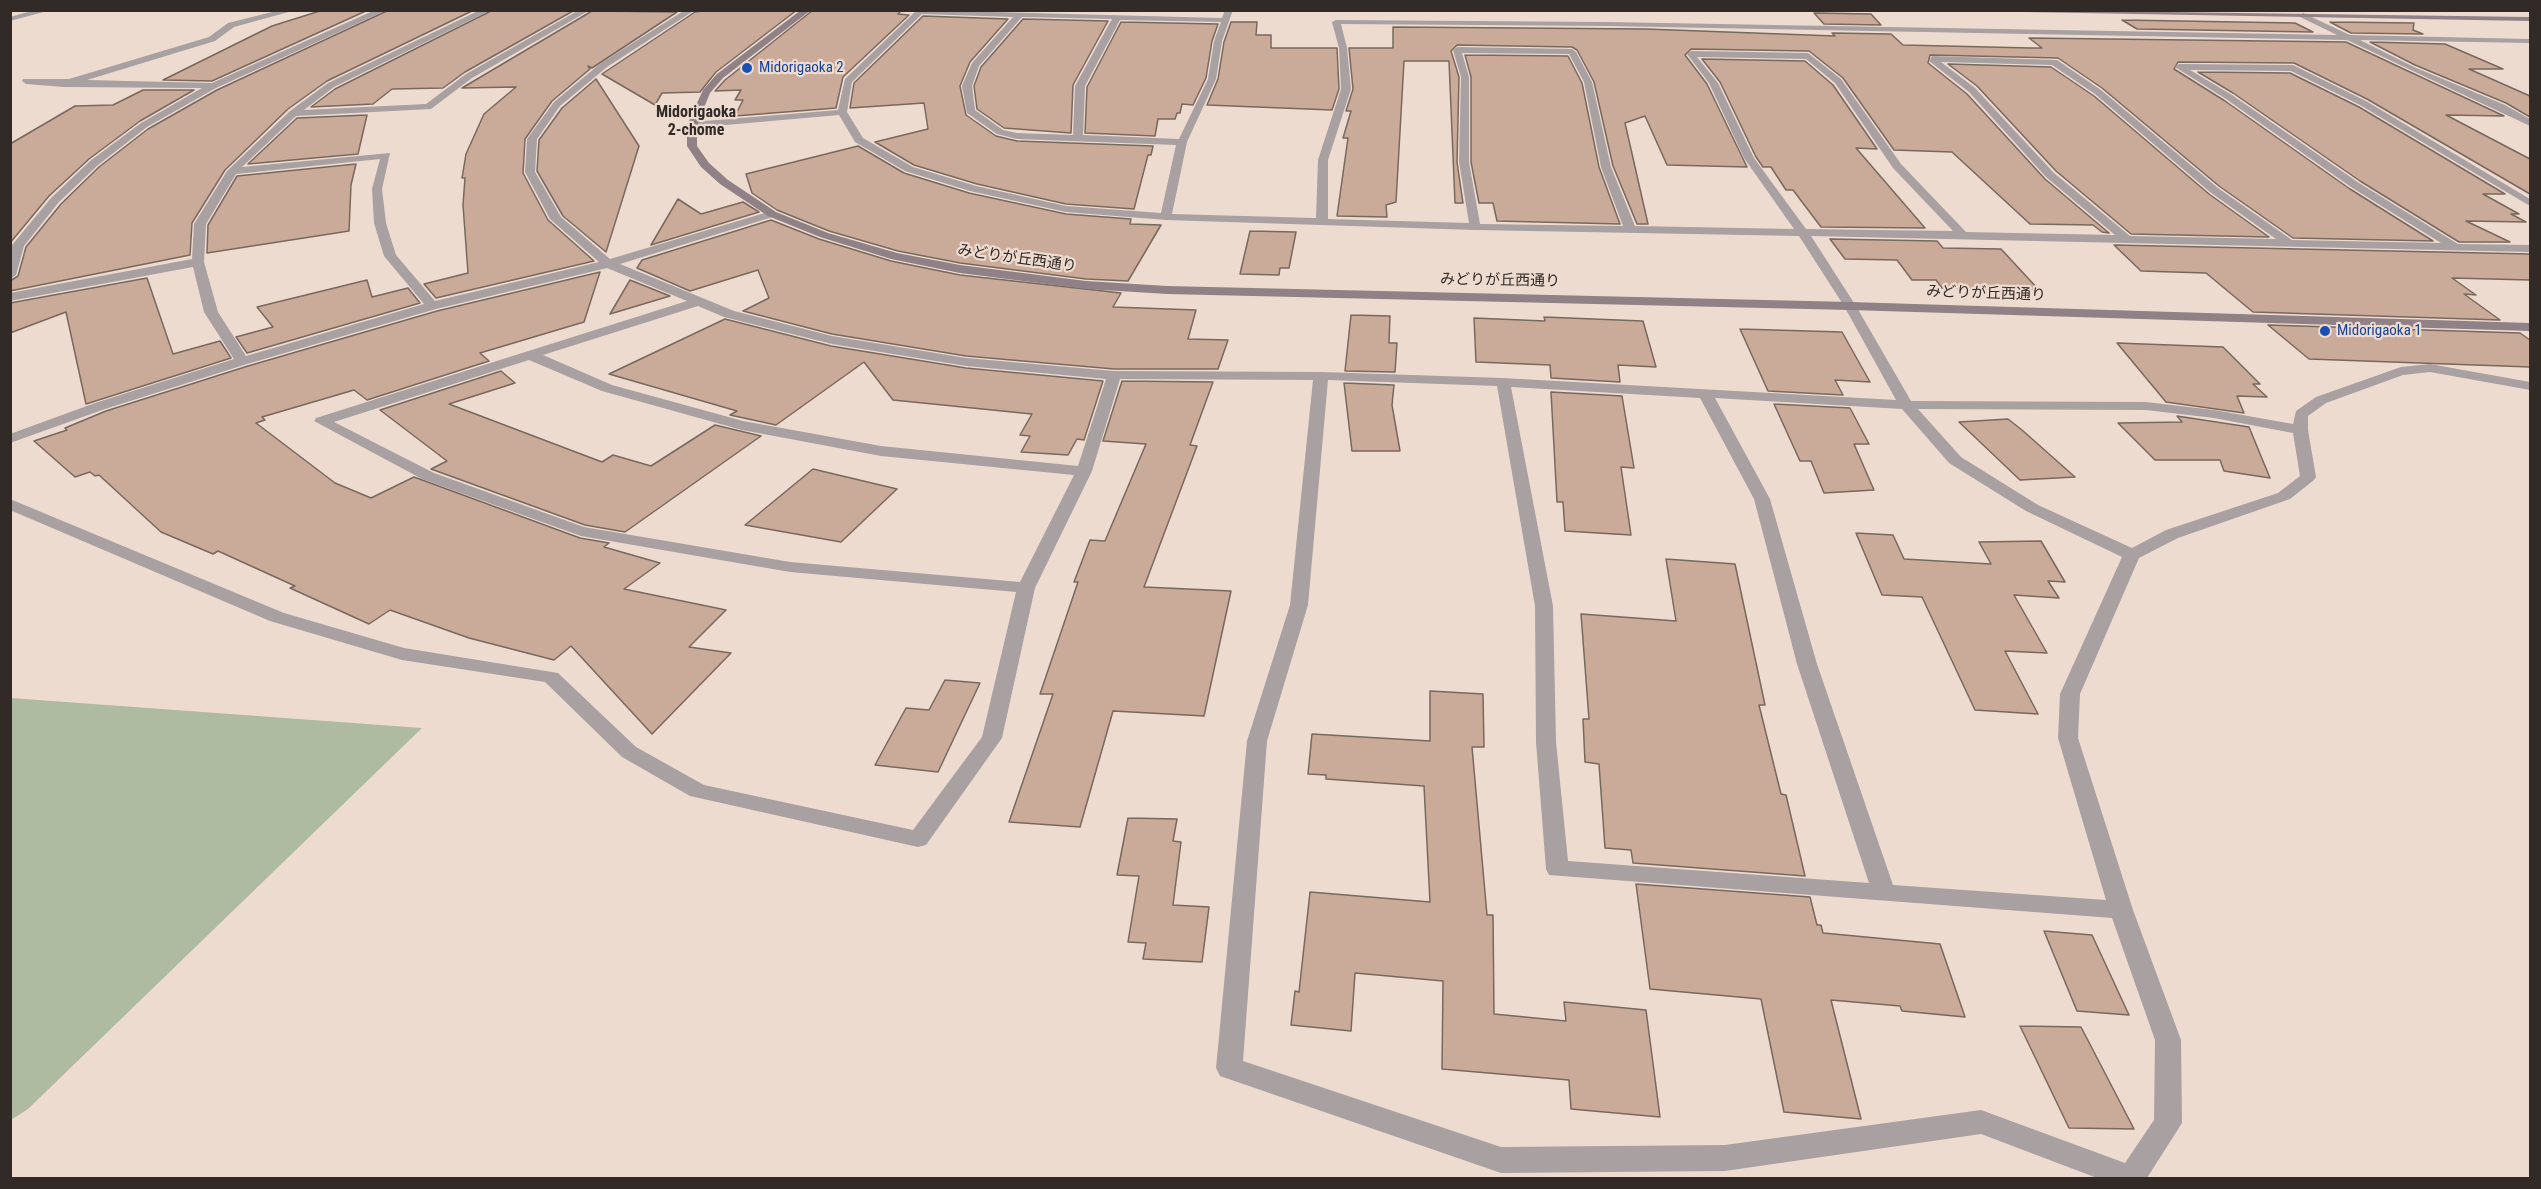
<!DOCTYPE html>
<meta charset="utf-8">
<style>
body{margin:0}
#map{position:relative;width:2541px;height:1189px;overflow:hidden;background:#eedbd0;font-family:"Roboto Condensed",sans-serif}
canvas{display:block}
.frame{position:absolute;inset:0;border:12px solid #312a26;pointer-events:none}
</style>
<div id="map">
<canvas width="2541" height="1189"></canvas>
<div class="frame"></div>
</div>
<script>
const context = document.querySelector('canvas').getContext('2d');
context.lineJoin = 'round';
function paint(path, color) {
  context.fillStyle = color;
  context.fill(path, 'evenodd');
}
function toPath(rows) {
  const path = new Path2D();
  for (const r of rows) {
    path.moveTo(r[0], r[1]);
    for (let i = 2; i < r.length; i += 2) path.lineTo(r[i], r[i + 1]);
  }
  return path;
}
function stroke(path, color, width, dash) {
  context.strokeStyle = color;
  context.lineWidth = width;
  context.lineCap = dash ? 'butt' : 'round';
  context.setLineDash(dash || []);
  context.stroke(path);
}
function drawText(font, color, halo, rows, align = 'center') {
  context.font = font + ' "Roboto Condensed","Noto Sans JP",sans-serif';
  context.lineWidth = 4.5;
  context.setLineDash([]);
  context.textBaseline = 'middle';
  context.strokeStyle = halo;
  context.fillStyle = color;
  for (const [text, x, y, turn = 0] of rows) {
    context.save();
    context.translate(x, y);
    context.rotate((+turn || 0) * Math.PI / 180);
    context.textAlign = isNaN(turn) ? turn : align;
    if (halo) context.strokeText(text, 0, 0);
    context.fillText(text, 0, 0);
    context.restore();
  }
}
paint(toPath([
 [11,698,422,728,28,1109,11,1120]
]), '#afbba1');
const building = toPath([
 [323,10,368,10,212,81,163,80,272,26,323,10],
 [389,10,474,10,327,81,288,109,225,170,192,223,190,255,10,291,10,281,18,276,26,247,61,204,99,167,148,129,217,90,389,10],
 [493,10,573,11,465,72,443,88,392,89,373,104,311,107,335,89,493,10],
 [710,10,797,10,716,72,700,92,662,93,655,105,602,74,695,12,710,10],
 [813,10,902,10,898,14,909,15,843,77,836,108,735,116,743,100,735,100,741,90,715,91,725,80,813,10],
 [592,11,677,12,592,68,588,66,590,69,552,101,525,139,523,173,548,220,594,261,436,298,424,284,468,273,463,205,465,178,462,178,466,154,484,114,516,87,462,88,592,11],
 [1814,13,1871,14,1881,25,1824,24,1814,13],
 [923,16,1008,19,970,62,960,86,966,115,996,136,1017,141,1153,146,1151,155,1148,155,1134,209,1066,204,977,184,914,165,875,142,928,129,924,103,850,108,854,83,923,16],
 [1023,19,1108,21,1073,85,1071,133,1004,128,977,109,974,86,981,67,1023,19],
 [2122,20,2295,23,2313,32,2137,29,2122,20],
 [1121,22,1218,24,1212,41,1206,78,1193,105,1182,104,1180,113,1177,113,1175,119,1158,119,1155,136,1085,133,1087,87,1121,22],
 [1231,22,1257,22,1256,35,1271,35,1271,48,1337,48,1339,89,1332,110,1207,105,1218,79,1224,42,1231,22],
 [2330,22,2414,23,2413,30,2423,34,2351,33,2330,22],
 [1393,27,1646,29,1835,36,1832,33,1891,34,1903,45,2031,48,2042,48,2029,38,2346,42,2504,116,2446,115,2530,159,2530,194,2367,99,2294,63,2178,62,2174,69,2225,101,2350,189,2433,241,2293,238,2219,186,2102,88,2058,58,1930,55,1928,63,1967,94,2045,179,2109,233,2102,232,2093,225,2030,224,1952,152,1894,150,1843,78,1809,51,1691,49,1685,55,1707,84,1747,167,1667,165,1645,116,1625,123,1648,224,1637,224,1613,166,1594,82,1577,50,1572,47,1457,45,1451,51,1459,77,1457,162,1463,203,1455,203,1449,61,1404,61,1396,202,1386,205,1387,217,1337,216,1348,138,1343,138,1351,111,1346,111,1353,89,1349,48,1393,48,1393,27],
 [2370,42,2445,44,2503,69,2469,69,2530,96,2530,117,2506,103,2415,65,2370,42],
 [1465,55,1568,56,1582,83,1599,167,1620,224,1497,221,1493,203,1479,203,1471,162,1471,77,1465,55],
 [1702,59,1805,61,1833,85,1877,149,1856,148,1925,228,1821,227,1793,190,1786,190,1771,167,1763,167,1756,157,1720,82,1702,59],
 [1948,64,2051,67,2094,96,2209,194,2269,237,2131,234,2056,171,1977,86,1948,64],
 [2198,72,2290,73,2359,107,2505,194,2483,194,2519,214,2511,214,2526,222,2466,221,2510,242,2459,242,2360,181,2233,93,2198,72],
 [596,79,639,146,606,252,563,216,537,171,539,140,562,108,596,79],
 [143,90,194,90,140,121,89,159,49,196,10,243,10,144,75,106,113,105,143,90],
 [367,115,358,154,248,164,297,118,367,115],
 [858,146,904,173,969,193,1066,214,1131,219,1130,224,1161,225,1128,281,1086,279,960,263,898,251,829,231,777,210,752,193,746,174,858,146],
 [356,164,351,185,349,231,207,253,208,225,237,176,356,164],
 [678,199,701,214,743,202,759,212,651,245,678,199],
 [771,220,819,239,891,261,960,275,1121,293,1113,307,1196,310,1188,339,1228,340,1218,369,1114,369,966,356,832,334,743,311,769,298,758,270,690,291,637,268,642,260,771,220],
 [1250,231,1296,232,1289,268,1280,268,1279,275,1240,274,1250,231],
 [1830,239,1937,241,1943,248,2001,249,2039,290,1942,288,1936,280,1912,280,1897,260,1845,259,1830,239],
 [2114,245,2530,254,2530,280,2452,278,2476,295,2464,294,2500,320,2253,312,2206,273,2141,271,2114,245],
 [600,272,584,322,480,353,489,361,367,400,354,390,262,417,265,420,256,423,335,483,371,498,414,477,580,538,609,543,604,547,660,563,624,589,726,610,689,647,731,653,652,734,571,646,554,660,469,638,390,610,369,624,290,588,295,586,218,551,213,554,161,532,99,475,95,476,90,472,75,477,34,441,67,430,65,428,106,411,248,366,437,311,600,272],
 [147,278,173,354,220,341,231,358,86,404,66,312,10,333,10,303,147,278],
 [367,280,372,297,408,288,420,303,247,353,236,337,273,327,257,307,367,280],
 [630,280,670,296,610,314,630,280],
 [1351,315,1390,316,1389,343,1397,343,1395,372,1345,371,1351,315],
 [1544,317,1643,321,1656,367,1618,365,1620,382,1551,378,1550,365,1476,362,1474,318,1545,321,1544,317],
 [725,319,831,346,966,368,1103,381,1084,440,1077,439,1068,455,1021,452,1030,436,1020,435,1032,414,893,400,864,362,776,425,730,415,737,411,609,374,725,319],
 [2268,325,2520,333,2530,340,2530,367,2309,359,2268,325],
 [1740,329,1842,332,1870,382,1835,380,1843,395,1768,391,1740,329],
 [2117,343,2223,347,2260,384,2253,384,2267,397,2237,396,2244,413,2166,402,2117,343],
 [501,371,515,383,449,404,602,462,613,455,651,466,715,425,761,436,625,532,585,525,431,469,447,461,380,410,501,371],
 [1122,381,1213,382,1190,445,1197,446,1144,587,1231,591,1204,716,1113,711,1080,827,1009,822,1053,694,1040,694,1078,582,1074,582,1090,540,1105,541,1146,444,1103,441,1122,381],
 [1344,383,1394,385,1392,405,1400,451,1352,451,1344,383],
 [1551,392,1622,396,1634,468,1621,467,1631,535,1565,531,1563,502,1557,502,1551,392],
 [1774,404,1850,408,1869,444,1854,444,1874,490,1824,493,1811,461,1800,461,1774,404],
 [2177,416,2249,427,2270,478,2224,471,2220,460,2155,460,2118,423,2182,422,2177,416],
 [2008,419,2022,430,2075,477,2020,480,1959,422,2008,419],
 [813,469,897,489,841,542,745,525,813,469],
 [1856,533,1893,535,1904,559,1991,564,1979,542,2041,541,2065,582,2048,581,2059,598,2014,595,2047,653,2005,651,2038,714,1975,710,1922,597,1882,595,1856,533],
 [1666,559,1735,564,1765,705,1759,705,1781,794,1786,795,1805,876,1633,863,1631,850,1605,848,1599,764,1585,762,1583,719,1589,719,1581,614,1676,621,1666,559],
 [945,680,980,683,938,772,875,765,906,708,929,710,945,680],
 [1430,691,1483,694,1484,747,1472,747,1487,915,1493,915,1494,1014,1566,1021,1564,1002,1646,1010,1660,1117,1571,1109,1569,1080,1442,1069,1443,981,1355,973,1351,1031,1291,1025,1295,991,1299,992,1310,892,1430,902,1424,786,1326,779,1326,775,1308,774,1312,734,1430,741,1430,691],
 [1128,818,1177,819,1173,841,1181,842,1173,905,1209,907,1202,962,1143,959,1146,943,1128,942,1139,876,1117,875,1128,818],
 [1636,884,1810,897,1817,925,1821,925,1823,933,1940,944,1965,1017,1902,1011,1900,1006,1831,1000,1861,1119,1784,1112,1761,999,1650,989,1636,884],
 [2044,931,2092,935,2129,1015,2077,1011,2044,931],
 [2020,1026,2081,1027,2134,1129,2069,1128,2020,1026]
]);
paint(building, '#caaa98');
stroke(building, '#78685e', 1.5);
paint(toPath([
 [35,10,51,10,10,21,10,17,35,10],
 [280,10,296,10,234,27,215,41,87,80,212,83,375,10,387,10,216,88,147,127,98,165,59,202,24,246,16,275,10,279,12,245,51,198,90,161,141,123,202,88,64,87,26,84,22,81,23,79,69,79,209,37,228,23,280,10],
 [480,10,491,10,334,87,304,110,426,104,466,74,579,10,590,10,472,78,431,109,296,116,242,167,390,153,382,189,386,223,396,255,435,301,599,262,550,219,525,172,527,139,554,102,601,63,685,10,695,10,607,67,560,106,537,139,535,172,561,217,610,259,768,212,776,212,776,216,620,264,734,311,832,336,966,358,1114,371,1321,372,1503,378,1896,400,1844,306,1799,236,1475,230,1166,220,1066,212,970,191,905,171,855,142,839,115,692,128,687,125,692,122,838,110,845,79,917,10,1222,18,1225,10,1233,10,1222,41,1216,79,1187,142,1172,214,1316,218,1318,160,1341,89,1339,48,1332,22,1336,20,1606,22,2337,35,2300,17,2303,13,2350,35,2530,39,2530,43,2360,40,2414,67,2505,105,2530,119,2530,126,2347,40,1606,26,1341,24,1347,48,1351,89,1328,160,1328,219,1469,223,1459,162,1461,77,1453,50,1457,47,1572,49,1576,52,1592,82,1611,167,1635,226,1794,229,1744,158,1709,83,1687,54,1691,51,1808,53,1841,79,1901,164,1966,232,2115,235,2046,177,1969,92,1929,61,1932,56,2057,60,2101,90,2218,188,2292,240,2441,243,2351,187,2226,99,2175,67,2179,64,2293,65,2366,101,2530,199,2530,206,2360,105,2291,71,2190,70,2232,95,2359,183,2458,244,2530,245,2530,252,1811,236,1856,306,1911,401,2146,402,2214,410,2293,424,2296,411,2316,397,2401,367,2430,364,2530,382,2530,390,2430,372,2403,375,2326,403,2308,416,2308,430,2316,477,2314,480,2290,499,2178,538,2139,558,2080,694,2078,738,2133,910,2181,1040,2182,1123,2147,1178,2097,1178,1981,1134,1725,1171,1501,1173,1220,1076,1216,1068,1247,741,1290,605,1313,380,1120,379,1092,471,1035,588,1002,738,926,845,918,847,690,796,622,757,545,682,402,660,270,621,10,510,10,499,284,613,404,648,558,673,636,747,704,785,913,830,982,737,1016,592,790,572,581,536,422,479,314,421,316,418,687,301,607,268,436,309,247,364,105,409,10,443,10,434,95,403,234,359,204,312,193,267,10,301,10,293,192,259,194,224,227,171,290,111,328,83,480,10],
 [922,14,1013,17,972,63,962,86,967,113,997,134,1017,139,1176,145,1161,213,1066,206,976,186,913,167,863,138,847,112,852,82,922,14],
 [1022,17,1112,19,1075,86,1073,135,1017,133,1003,130,975,110,972,86,979,66,1022,17],
 [1120,20,1221,22,1214,41,1208,79,1179,139,1083,135,1085,86,1120,20],
 [1462,53,1569,54,1584,82,1601,167,1623,226,1480,224,1469,162,1469,77,1462,53],
 [1697,57,1806,59,1835,83,1893,168,1953,231,1806,229,1754,158,1718,83,1697,57],
 [1941,62,2052,65,2095,94,2210,192,2276,239,2130,236,2054,173,1975,88,1941,62],
 [380,159,372,189,374,223,384,256,424,304,246,356,218,312,204,262,206,224,236,174,380,159],
 [698,306,724,317,832,344,966,366,1106,379,1078,466,881,446,743,421,612,385,543,355,698,306],
 [529,360,602,391,742,430,881,456,1074,475,1020,582,790,562,584,527,434,473,334,422,529,360],
 [1328,380,1497,386,1535,606,1536,742,1546,869,1549,875,2112,918,2155,1040,2154,1120,2125,1163,1981,1110,1725,1145,1501,1147,1243,1061,1267,741,1308,605,1328,380],
 [1511,387,1700,398,1754,499,1797,664,1869,883,1568,861,1556,742,1553,606,1511,387],
 [1715,398,1902,409,1949,463,2026,511,2122,557,2060,694,2058,738,2106,900,1893,885,1817,664,1770,499,1715,398],
 [1918,409,2146,410,2214,418,2293,433,2300,476,2278,493,2166,530,2132,548,2038,505,1961,457,1918,409]
]), '#a9a0a2');
paint(toPath([
 [801,10,811,10,723,78,710,93,697,125,697,146,709,163,728,180,776,212,828,233,897,253,960,265,1086,281,1167,286,1850,302,2530,323,2530,331,1850,310,1167,294,1086,289,960,273,891,259,820,237,768,216,720,184,701,167,687,146,687,125,703,90,717,74,801,10],
 [2021,10,2530,17,2530,21,2025,12,2021,10]
]), '#8f8185');
for (const [x, y, r, color] of [
 [747,68,6,"#1a4fb4"],
 [2325,331,6,"#1a4fb4"]
]) {
  const dot = new Path2D();
  dot.arc(x, y, r, 0, 2 * Math.PI);
  context.fillStyle = color;
  context.fill(dot);
  stroke(dot, '#eedbd0', 2);
}
drawText('15px', '#164399', '#eedbd0', [
 ["Midorigaoka 2",759,68],
 ["Midorigaoka 1",2337,331]
], 'left');
drawText('15px', '#312a26', '#eedbd0', [
 ["みどりが丘西通り",1017,259,8],
 ["みどりが丘西通り",1500,281,1],
 ["みどりが丘西通り",1986,294,2]
]);
drawText('bold 16px', '#312a26', '#eedbd0', [
 ["Midorigaoka",696,113],
 ["2-chome",696,131]
]);
</script>
